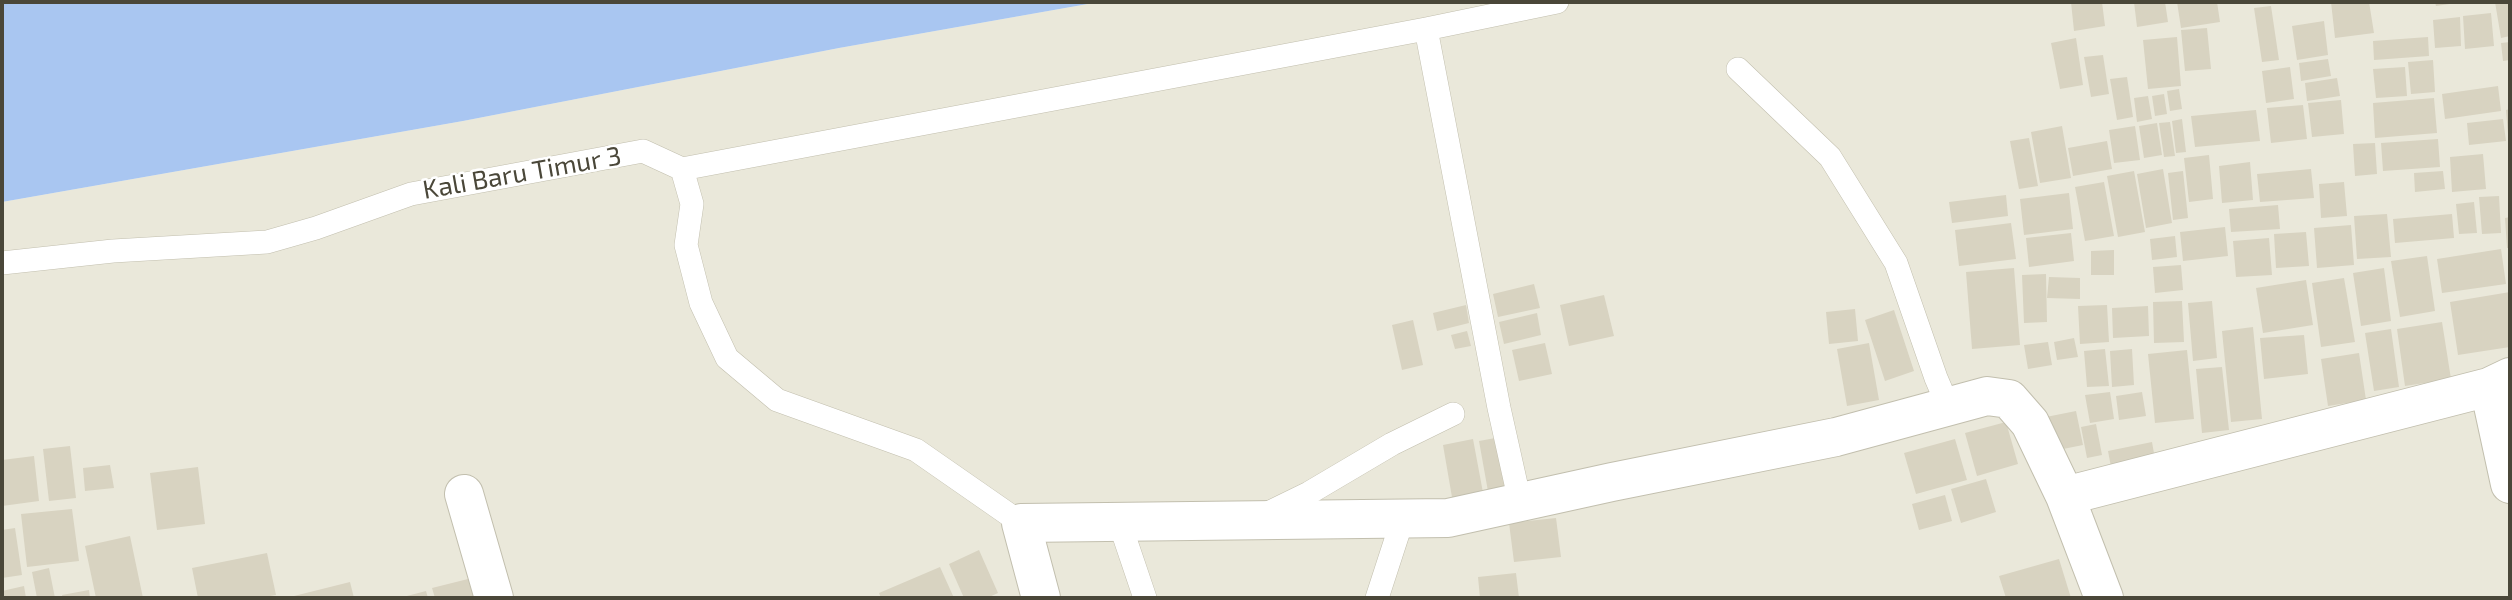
<!DOCTYPE html>
<style>
body{margin:0}
#map{position:relative;width:2512px;height:600px;overflow:hidden;background:#f6f5ec;font-family:"Exo 2",sans-serif}
canvas{display:block}
.frame{position:absolute;inset:0;border:4px solid #4a4739;pointer-events:none}
</style>
<div id="map">
<canvas width="2512" height="600"></canvas>
<div class="frame"></div>
</div>
<script>
const context = document.querySelector('canvas').getContext('2d');
context.lineJoin = 'round';
function paint(path, color) {
  context.fillStyle = color;
  context.fill(path, 'evenodd');
}
function toPath(rows) {
  const path = new Path2D();
  for (const r of rows) {
    path.moveTo(r[0], r[1]);
    for (let i = 2; i < r.length; i += 2) path.lineTo(r[i], r[i + 1]);
  }
  return path;
}
function stroke(path, color, width, dash) {
  context.strokeStyle = color;
  context.lineWidth = width;
  context.lineCap = dash ? 'butt' : 'round';
  context.setLineDash(dash || []);
  context.stroke(path);
}
function drawText(font, color, halo, rows, align = 'center') {
  context.font = font + ' "Exo 2",sans-serif';
  context.lineWidth = 5;
  context.setLineDash([]);
  context.textBaseline = 'middle';
  context.strokeStyle = halo;
  context.fillStyle = color;
  for (const [text, x, y, turn = 0] of rows) {
    context.save();
    context.translate(x, y);
    context.rotate((+turn || 0) * Math.PI / 180);
    context.textAlign = isNaN(turn) ? turn : align;
    if (halo) context.strokeText(text, 0, 0);
    context.fillText(text, 0, 0);
    context.restore();
  }
}
paint(toPath([
 [1099,2,2510,2,2510,598,2,598,2,202,463,121,839,48]
]), '#eae8da');
paint(toPath([
 [2,2,1099,2,839,48,463,121,2,202]
]), '#a9c6f1');
paint(toPath([
 [2071,2,2102,2,2105,26,2074,31],
 [2134,2,2165,2,2168,22,2137,27],
 [2177,2,2217,2,2220,22,2181,28],
 [2331,2,2369,2,2374,33,2335,38],
 [2435,2,2456,2,2456,3,2436,6],
 [2495,2,2510,2,2510,36,2501,38],
 [2271,6,2279,60,2262,62,2254,8],
 [2491,13,2494,46,2465,49,2463,16],
 [2460,17,2461,46,2435,48,2433,20],
 [2324,21,2328,55,2297,60,2292,26],
 [2207,28,2211,69,2185,71,2181,30],
 [2177,37,2181,86,2148,89,2143,40],
 [2428,37,2429,56,2374,60,2373,41],
 [2076,38,2083,85,2060,89,2051,43],
 [2510,42,2510,60,2503,61,2501,43],
 [2103,55,2109,94,2091,97,2084,57],
 [2328,59,2331,76,2301,81,2299,63],
 [2433,60,2435,92,2411,94,2408,62],
 [2290,67,2294,99,2266,103,2262,71],
 [2405,67,2407,96,2376,98,2373,69],
 [2127,77,2133,117,2117,120,2110,79],
 [2337,78,2340,96,2307,101,2305,83],
 [2498,86,2501,111,2445,119,2442,94],
 [2179,89,2182,109,2170,111,2167,91],
 [2164,94,2167,114,2155,116,2152,96],
 [2148,96,2152,119,2137,122,2134,98],
 [2434,98,2437,133,2375,138,2373,103],
 [2341,100,2344,134,2312,137,2308,103],
 [2303,105,2307,139,2271,143,2267,108],
 [2510,109,2510,134,2508,134,2506,110],
 [2256,110,2260,141,2195,147,2191,116],
 [2182,119,2186,152,2176,153,2172,121],
 [2503,119,2506,141,2469,145,2467,123],
 [2170,122,2175,156,2164,157,2159,123],
 [2157,123,2162,155,2144,158,2139,126],
 [2062,126,2071,178,2040,183,2031,132],
 [2135,126,2140,160,2114,163,2109,130],
 [2029,138,2038,186,2019,189,2010,141],
 [2438,139,2440,167,2383,171,2381,143],
 [2107,141,2112,169,2073,176,2068,148],
 [2375,143,2377,174,2355,176,2353,144],
 [2483,154,2486,189,2452,192,2450,157],
 [2209,155,2213,199,2189,202,2184,158],
 [2250,162,2253,200,2222,203,2219,166],
 [2163,169,2172,223,2146,228,2137,174],
 [2311,169,2314,198,2260,202,2257,174],
 [2134,171,2145,232,2118,237,2107,176],
 [2183,171,2188,218,2173,220,2168,173],
 [2443,171,2445,189,2415,192,2414,173],
 [2104,182,2114,236,2085,241,2075,187],
 [2344,182,2347,216,2321,218,2319,184],
 [2069,193,2073,229,2024,235,2020,199],
 [2006,195,2008,216,1952,223,1949,202],
 [2499,196,2501,233,2482,234,2479,197],
 [2474,202,2477,233,2459,234,2456,204],
 [2278,205,2280,229,2231,232,2229,209],
 [2387,214,2391,257,2357,259,2354,216],
 [2452,214,2454,238,2395,243,2393,219],
 [2510,217,2510,248,2507,248,2505,218],
 [2011,223,2016,259,1959,266,1955,230],
 [2351,225,2354,265,2317,268,2314,228],
 [2225,227,2228,256,2183,261,2180,232],
 [2306,232,2309,266,2276,268,2274,234],
 [2071,233,2074,261,2029,267,2026,238],
 [2175,236,2177,257,2152,260,2150,239],
 [2269,238,2272,275,2236,277,2233,241],
 [2501,249,2506,284,2442,293,2437,259],
 [2114,250,2114,275,2091,275,2091,251],
 [2427,256,2435,311,2400,317,2391,261],
 [2181,265,2183,290,2155,293,2153,267],
 [2014,268,2020,345,1972,349,1966,272],
 [2384,268,2391,321,2361,326,2353,273],
 [2046,274,2047,322,2024,323,2022,275],
 [2049,277,2080,278,2080,299,2047,298],
 [2344,278,2355,342,2321,347,2312,283],
 [2306,280,2313,325,2263,333,2256,288],
 [1534,284,1540,308,1498,317,1493,294],
 [2510,292,2510,347,2458,355,2450,302],
 [1604,295,1614,336,1569,346,1560,305],
 [2182,301,2184,342,2154,343,2153,302],
 [2212,301,2217,358,2193,361,2188,303],
 [1466,305,1469,323,1437,331,1433,313],
 [2107,305,2109,342,2080,344,2078,306],
 [2148,306,2149,336,2113,338,2112,308],
 [1855,309,1858,341,1829,344,1826,312],
 [1894,310,1914,371,1885,381,1865,320],
 [1537,313,1541,335,1504,344,1499,322],
 [1413,320,1423,365,1402,370,1392,325],
 [2442,322,2451,379,2405,386,2397,329],
 [2253,327,2262,419,2231,422,2222,331],
 [2391,329,2399,387,2374,391,2365,333],
 [1467,331,1471,346,1455,349,1451,335],
 [2304,335,2308,374,2264,379,2260,338],
 [2074,338,2078,357,2057,360,2054,342],
 [2048,342,2052,365,2028,369,2024,345],
 [1545,343,1552,374,1519,381,1512,350],
 [1869,343,1879,400,1847,406,1837,349],
 [2105,349,2109,386,2087,387,2084,351],
 [2132,349,2134,385,2112,387,2110,351],
 [2187,350,2194,419,2155,423,2148,354],
 [2359,353,2366,400,2328,406,2321,359],
 [2222,367,2229,430,2202,433,2196,369],
 [2110,392,2114,419,2090,423,2085,395],
 [2142,392,2146,416,2119,420,2116,396],
 [2076,411,2083,445,2053,451,2046,417],
 [2006,422,2018,464,1977,476,1965,433],
 [2096,424,2102,455,2087,458,2081,427],
 [1501,437,1511,493,1489,497,1479,441],
 [1473,439,1484,498,1453,503,1443,445],
 [1955,439,1967,480,1916,494,1904,453],
 [2152,442,2155,459,2111,467,2108,451],
 [70,446,76,498,49,501,43,449],
 [34,456,39,501,2,506,2,460],
 [110,465,114,488,85,491,83,468],
 [198,467,205,524,157,530,150,473],
 [1986,479,1996,512,1961,523,1951,489],
 [1945,495,1952,521,1919,530,1912,504],
 [72,509,79,561,27,567,21,514],
 [1556,518,1561,557,1514,562,1509,523],
 [15,528,22,575,2,578,2,530],
 [130,536,143,598,96,598,85,546],
 [979,550,998,593,987,598,964,598,949,564],
 [267,553,276,595,259,598,198,598,192,568],
 [2059,559,2071,598,2006,598,1999,576],
 [940,567,954,598,881,598,879,593],
 [49,568,55,598,37,598,32,572],
 [1516,573,1519,598,1480,598,1478,577],
 [472,578,478,598,435,598,432,588],
 [350,582,354,598,291,598,290,597],
 [24,586,26,598,2,598,2,591],
 [89,590,90,598,63,598,62,595],
 [426,591,428,598,403,598,403,597]
]), '#d8d3c1');
const lane = toPath([
 [1426,29,1499,408,1520,502],
 [1738,69,1830,157,1896,263,1936,378,1948,406],
 [682,169,1426,29,1557,2],
 [2,263,113,251,267,242,316,228,411,194,643,151,682,169,692,204,686,245,701,303,727,358,777,400,916,450,1021,523],
 [1268,513,1309,493,1392,444,1453,414],
 [1119,521,1145,598],
 [1377,598,1403,518]
]);
const street = toPath([
 [2489,387,2510,484],
 [464,494,494,598],
 [2065,496,2489,387,2510,377],
 [1041,598,1021,523,1448,518,1612,482,1836,437,1987,396,2009,399,2030,423,2065,496,2104,598]
]);
stroke(lane, '#c2bfae', 24);
stroke(street, '#c2bfae', 40);
stroke(lane, '#fff', 23);
stroke(street, '#fff', 38);
drawText('26px', '#4a4739', '#fff', [
 ["Kali Baru Timur 3",522,173,-10]
]);
</script>
